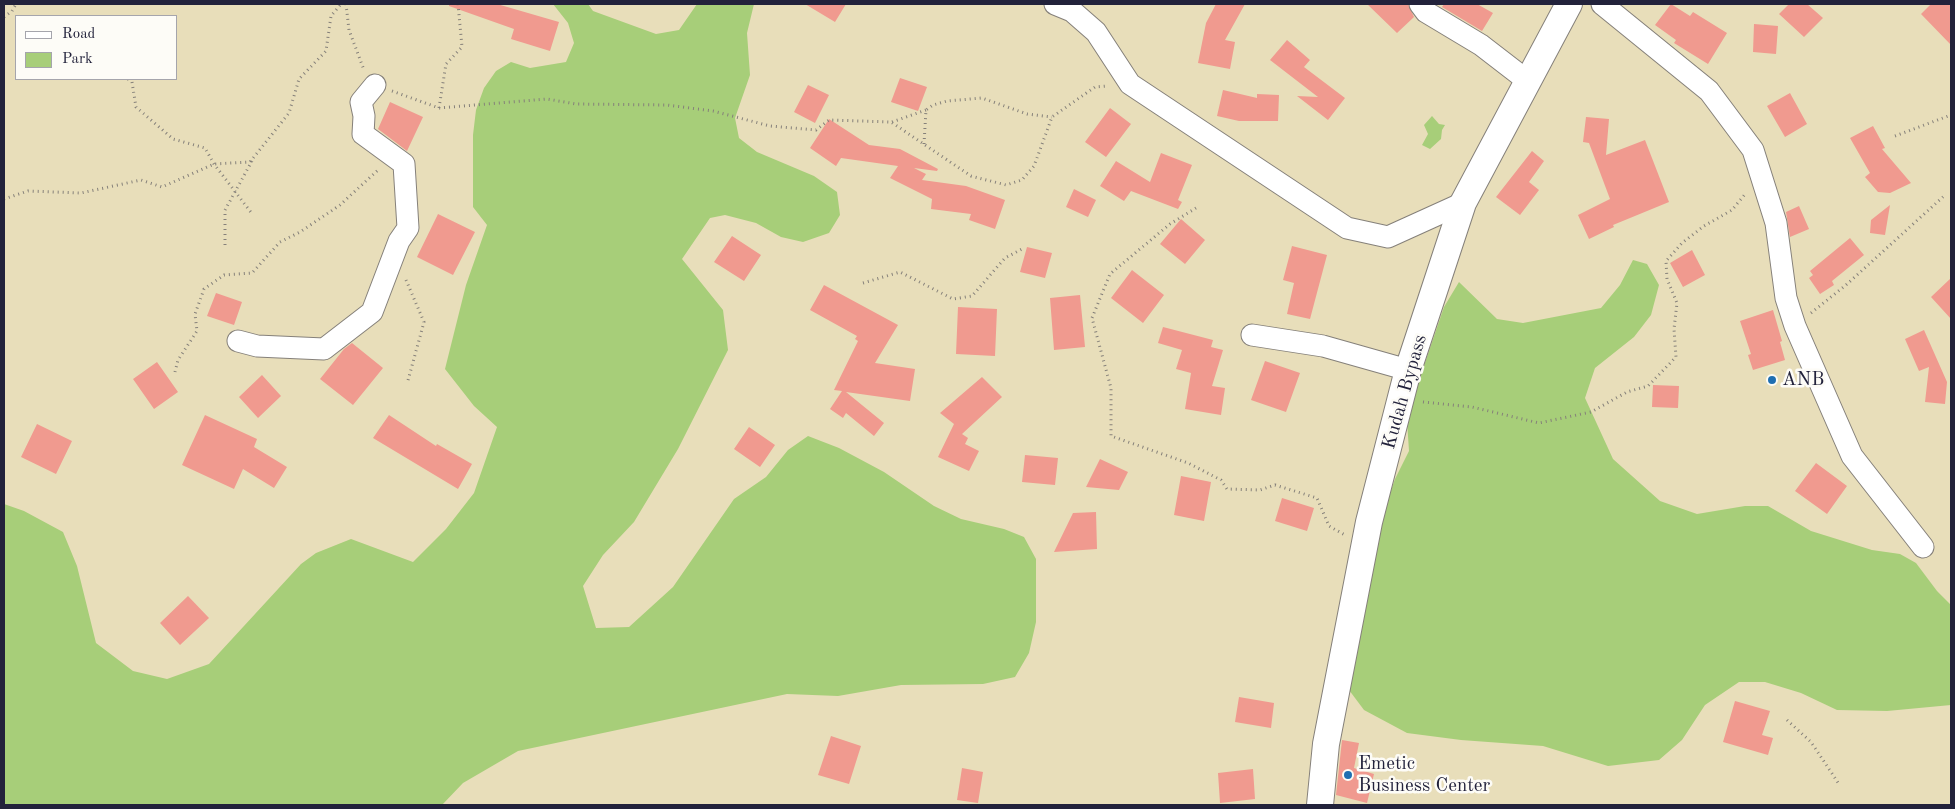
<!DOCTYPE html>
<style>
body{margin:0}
#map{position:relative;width:1955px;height:809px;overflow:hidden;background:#e8deba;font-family:"Old Standard TT",serif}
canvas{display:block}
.frame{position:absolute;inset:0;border:5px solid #22223b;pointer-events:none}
.legend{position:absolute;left:15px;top:15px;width:162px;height:65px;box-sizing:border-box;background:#fdfcf7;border:1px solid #a5a5ac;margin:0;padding:6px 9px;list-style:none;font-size:15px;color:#22223b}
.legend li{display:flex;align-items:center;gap:10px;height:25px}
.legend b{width:25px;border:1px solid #a5a5ac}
</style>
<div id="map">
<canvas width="1955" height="809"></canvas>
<div class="frame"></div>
<ul class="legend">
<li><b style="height:6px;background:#fff"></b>Road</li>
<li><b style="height:14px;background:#a7ce79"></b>Park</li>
</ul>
</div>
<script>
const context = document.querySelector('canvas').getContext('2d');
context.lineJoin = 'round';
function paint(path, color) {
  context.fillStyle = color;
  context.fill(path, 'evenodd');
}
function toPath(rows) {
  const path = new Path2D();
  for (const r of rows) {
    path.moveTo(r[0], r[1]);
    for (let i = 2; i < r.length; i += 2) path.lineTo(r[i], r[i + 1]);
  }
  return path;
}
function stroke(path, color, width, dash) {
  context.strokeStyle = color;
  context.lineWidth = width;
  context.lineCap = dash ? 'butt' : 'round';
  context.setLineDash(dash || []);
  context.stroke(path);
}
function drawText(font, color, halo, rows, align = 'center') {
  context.font = font + ' "Old Standard TT",serif';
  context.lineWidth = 5;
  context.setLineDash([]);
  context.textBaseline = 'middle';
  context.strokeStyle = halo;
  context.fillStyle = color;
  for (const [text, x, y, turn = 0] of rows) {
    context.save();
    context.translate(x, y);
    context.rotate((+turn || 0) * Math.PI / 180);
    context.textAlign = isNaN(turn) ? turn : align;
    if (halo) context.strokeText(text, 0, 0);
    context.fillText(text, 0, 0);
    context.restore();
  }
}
paint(toPath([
 [553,4,588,4,593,11,656,34,679,30,697,4,754,4,747,33,750,75,735,118,739,138,757,152,814,176,837,192,840,215,829,233,803,242,781,237,756,223,725,215,710,218,682,259,723,310,728,350,678,449,634,522,603,555,583,586,596,628,629,627,673,587,734,499,766,477,788,450,808,436,839,448,884,472,934,506,961,519,1004,529,1024,537,1036,559,1036,622,1029,653,1015,677,983,684,901,685,838,696,787,694,518,751,463,783,442,805,4,805,4,504,24,511,63,532,77,566,96,643,133,671,167,679,209,664,301,564,316,553,351,539,413,562,446,529,474,493,497,427,474,406,445,369,466,285,487,225,473,207,473,135,476,110,484,88,496,71,511,62,530,68,566,62,574,43,568,23],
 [1432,116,1439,124,1445,125,1442,130,1441,139,1430,149,1422,145,1428,134,1424,125],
 [1633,260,1647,264,1659,285,1651,315,1634,337,1595,368,1585,398,1613,459,1660,501,1697,514,1745,506,1768,506,1811,531,1872,550,1900,554,1916,563,1937,591,1951,605,1951,705,1887,711,1837,710,1801,693,1765,682,1739,682,1705,705,1682,740,1659,760,1608,766,1543,746,1461,740,1407,733,1364,710,1343,682,1369,552,1395,479,1409,451,1407,421,1414,395,1444,307,1459,282,1497,319,1523,323,1601,308,1620,285]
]), '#a7ce79');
paint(toPath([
 [449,4,497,4,559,22,550,51,511,39,514,29,449,6],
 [805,4,846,4,835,22],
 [1216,4,1245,4,1225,40,1235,42,1230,69,1198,63,1206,23],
 [1367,4,1408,4,1414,17,1397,33],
 [1444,4,1477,4,1493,13,1482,31,1442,7],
 [1671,4,1690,16,1693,12,1727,33,1708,64,1674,43,1676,40,1655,25],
 [1789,4,1807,4,1823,18,1804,37,1779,14],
 [1931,4,1951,4,1951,45,1921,14],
 [1754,24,1778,26,1776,54,1753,52],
 [1287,40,1310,60,1304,67,1345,98,1328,120,1297,96,1318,97,1270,60],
 [900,78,927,87,918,111,891,102],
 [808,85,829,95,815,123,794,112],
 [1223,90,1257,98,1257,94,1279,95,1278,121,1239,121,1217,116],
 [1790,93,1807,124,1785,137,1767,106],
 [390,102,423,117,407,151,378,129],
 [1110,108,1131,124,1106,157,1085,142],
 [1586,117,1609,119,1606,155,1645,140,1669,202,1613,225,1614,227,1589,239,1578,215,1610,199,1589,143,1583,142],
 [829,119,869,145,900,149,938,169,937,171,914,168,926,174,922,180,966,186,1005,200,995,229,969,220,971,214,931,209,932,199,890,178,898,166,841,158,836,166,810,148],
 [1873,126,1885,148,1882,149,1911,183,1890,193,1878,192,1865,177,1870,173,1850,138],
 [1532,151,1544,161,1529,182,1539,190,1520,215,1496,197],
 [1161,153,1192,165,1178,200,1182,202,1178,209,1131,191,1124,201,1100,186,1116,161,1150,182],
 [1074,189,1096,200,1088,217,1066,207],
 [1890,205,1885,235,1870,233,1871,220],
 [1799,206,1809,229,1790,237,1786,212],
 [438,214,475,232,453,275,417,257],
 [1181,219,1205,240,1185,264,1160,244],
 [732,236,761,255,744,281,714,262],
 [1850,238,1864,255,1832,281,1834,285,1820,294,1809,278,1813,275,1810,271],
 [1292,246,1327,255,1310,319,1287,314,1294,283,1283,280],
 [1027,247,1052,253,1045,278,1020,272],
 [1692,250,1705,275,1683,287,1670,263],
 [1132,270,1164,295,1143,323,1111,298],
 [1951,278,1951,319,1931,297],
 [824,285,898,325,875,363,915,369,910,401,846,392,884,423,874,436,846,413,843,418,830,409,842,391,834,390,858,341,855,339,857,336,810,310],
 [216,293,242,302,234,325,207,316],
 [1080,295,1085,347,1054,350,1050,298],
 [958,307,997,309,995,356,956,354],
 [1773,310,1782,341,1780,342,1785,360,1753,370,1748,355,1751,354,1740,321],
 [1163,327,1213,340,1211,347,1223,350,1212,386,1225,388,1221,415,1185,409,1191,373,1176,369,1182,350,1158,343],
 [1924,330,1947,382,1945,404,1925,402,1929,367,1919,371,1905,339],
 [352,343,383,368,353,405,320,379,344,349],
 [1265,361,1300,373,1286,412,1251,400],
 [157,362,178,392,154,409,133,379],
 [262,375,281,396,258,418,239,397],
 [982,377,1002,397,962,434,968,438,965,444,979,451,969,471,938,457,954,424,940,413],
 [1653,385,1679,386,1678,408,1652,407],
 [205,415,257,439,254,447,287,467,274,488,243,469,234,489,182,465],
 [389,415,436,446,437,444,472,464,458,489,373,438],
 [37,424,72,441,56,474,21,457],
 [749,427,775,445,760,467,734,449],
 [1025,455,1058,458,1055,485,1022,482],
 [1100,459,1128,472,1119,490,1086,487],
 [1816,463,1847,486,1827,514,1795,491],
 [1181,476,1211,482,1204,521,1174,515],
 [1282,498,1314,508,1307,531,1275,521],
 [1096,512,1097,549,1054,552,1073,513],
 [188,596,209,618,180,645,160,623],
 [1239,697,1274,703,1271,728,1235,722],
 [1735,701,1770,711,1762,735,1773,738,1768,755,1723,742],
 [831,736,861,746,849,784,818,775],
 [1342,740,1359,743,1354,768,1374,774,1367,803,1336,795],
 [962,768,983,772,978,803,957,800],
 [1253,769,1255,799,1220,803,1218,773]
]), '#f09a8f');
const minor = toPath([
 [1055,4,1072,11,1096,32,1130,84,1347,228,1388,237,1463,203],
 [1420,4,1426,12,1481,45,1529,82],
 [1602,4,1709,91,1753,150,1776,223,1786,298,1795,326,1852,456,1923,547],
 [1252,335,1323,346,1408,370],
 [238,341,257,346,324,349,372,312,399,241,408,228,404,164,363,134,364,116,361,102,375,85]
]);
const tertiary = toPath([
 [1320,805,1326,744,1369,522,1408,370,1463,203,1569,4]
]);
stroke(minor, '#85807a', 23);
stroke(tertiary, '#85807a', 28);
stroke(toPath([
 [346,4,349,30,364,70],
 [4,17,12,11,16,4],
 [128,79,132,82,136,107,173,139,205,148,214,164,253,215],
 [392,91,439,108,547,99,576,104,667,105,713,111,770,126,816,130,829,120,891,122,971,176,1006,185,1022,180,1034,166,1052,117,1095,87,1107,86],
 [439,108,446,64,462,47,458,4],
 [892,122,926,110],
 [1895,136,1951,115],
 [924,144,926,110,933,105,947,101,982,98,1027,114,1052,117],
 [4,199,28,191,81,193,141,180,162,187,214,164,250,162,289,113,299,79,326,51,331,16,341,4],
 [1196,208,1170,224,1110,274,1092,318,1111,388,1111,436,1188,463,1221,480,1227,489,1260,490,1275,485,1317,498,1329,526,1345,535],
 [225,245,225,210,252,161],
 [406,280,424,322,407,384],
 [863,283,900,272,953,299,972,296,1005,258,1022,249],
 [1811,313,1846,285,1944,196],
 [175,372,178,360,197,331,195,314,204,289,224,275,252,273,280,242,300,232,340,205,378,170],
 [1423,402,1472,407,1539,423,1591,412,1627,392,1648,386,1676,357,1674,329,1677,303,1667,279,1666,261,1682,243,1704,226,1732,210,1746,193],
 [1787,720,1811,742,1839,784]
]), '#85807a', 3, [1, 4]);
stroke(minor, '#fff', 21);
stroke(tertiary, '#fff', 26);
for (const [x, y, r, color] of [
 [1772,380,5,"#1f6fb2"],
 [1348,775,5,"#1f6fb2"]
]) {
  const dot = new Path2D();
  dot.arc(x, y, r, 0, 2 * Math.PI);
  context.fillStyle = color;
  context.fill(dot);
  stroke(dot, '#fdfcf7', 2);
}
drawText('19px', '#22223b', '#fdfcf7', [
 ["ANB",1782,380],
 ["Emetic",1358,764],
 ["Business Center",1358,786]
], 'left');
drawText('19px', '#22223b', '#fdfcf7', [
 ["Kudah Bypass",1405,392,-74]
]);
</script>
